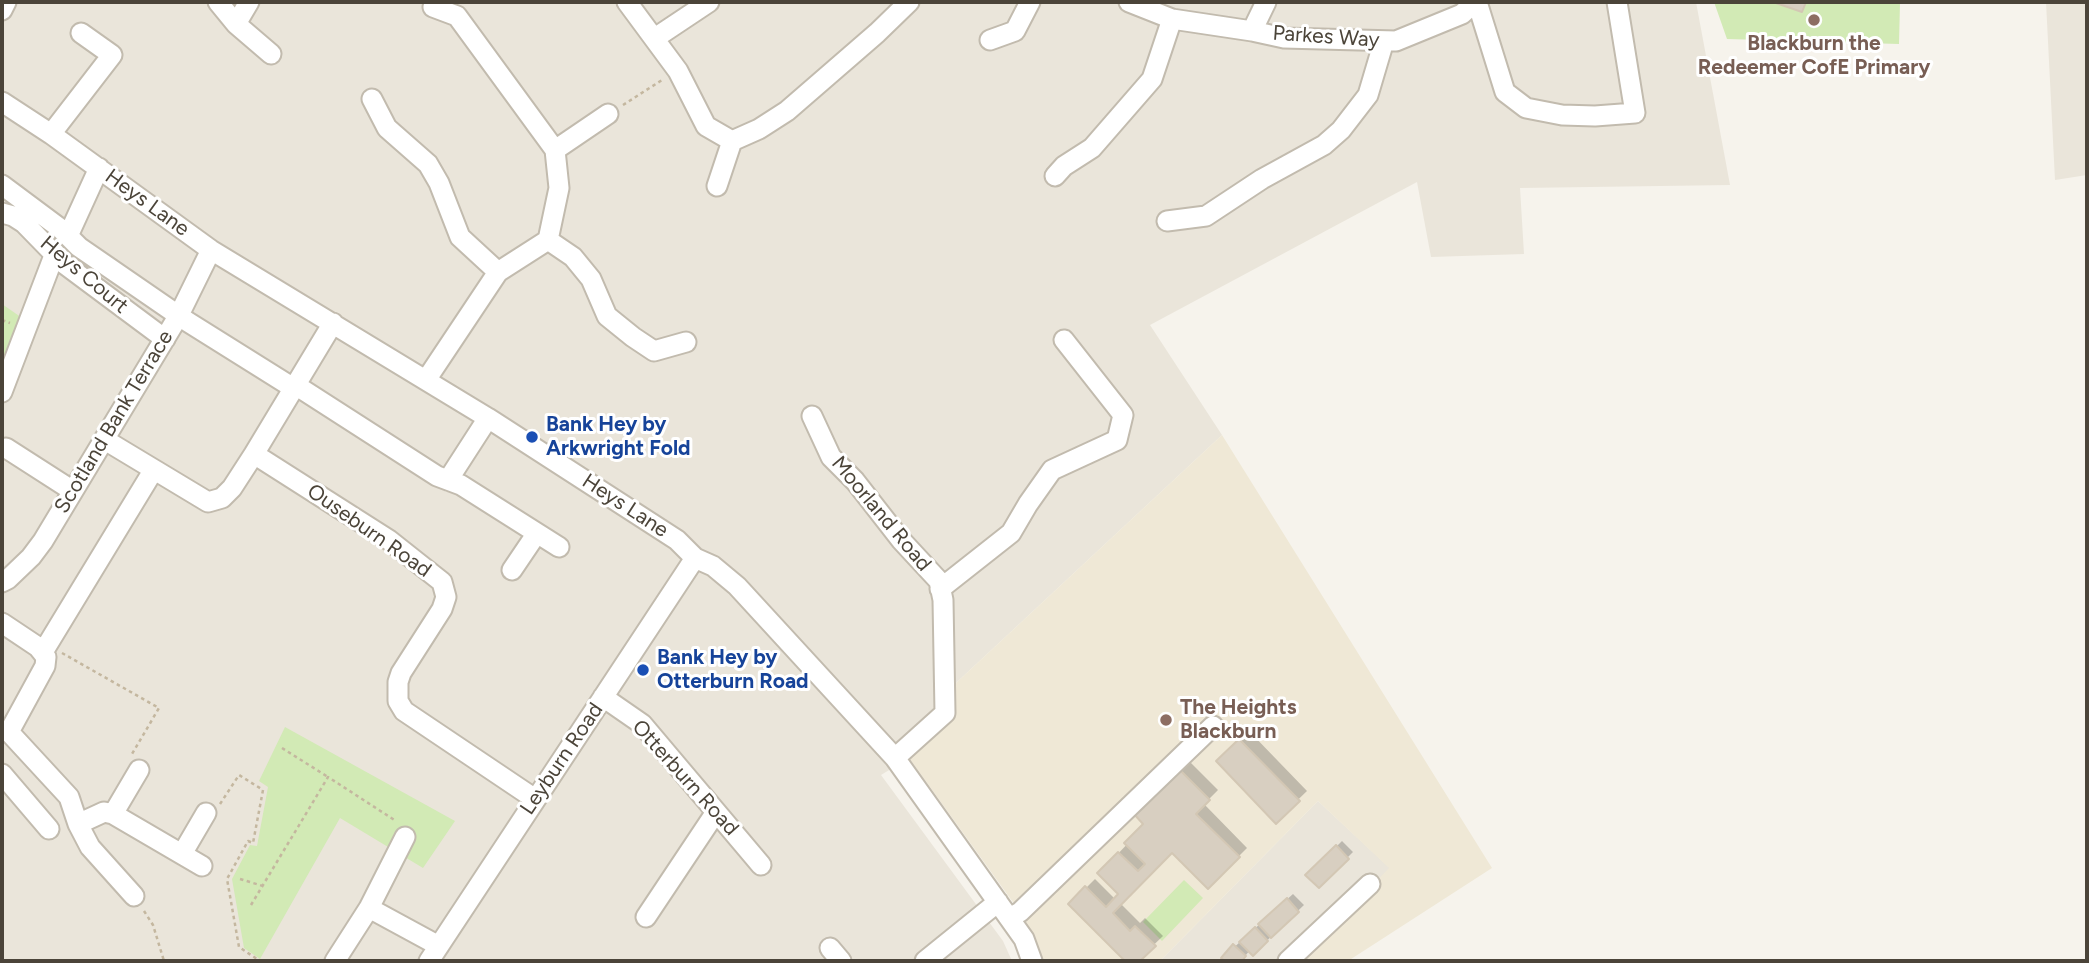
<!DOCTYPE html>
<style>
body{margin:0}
#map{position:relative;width:2089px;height:963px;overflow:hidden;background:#f6f3ec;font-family:Figtree,sans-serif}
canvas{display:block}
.frame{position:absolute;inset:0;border:4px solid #4b4439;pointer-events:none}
</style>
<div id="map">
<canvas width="2089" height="963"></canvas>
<div class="frame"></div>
</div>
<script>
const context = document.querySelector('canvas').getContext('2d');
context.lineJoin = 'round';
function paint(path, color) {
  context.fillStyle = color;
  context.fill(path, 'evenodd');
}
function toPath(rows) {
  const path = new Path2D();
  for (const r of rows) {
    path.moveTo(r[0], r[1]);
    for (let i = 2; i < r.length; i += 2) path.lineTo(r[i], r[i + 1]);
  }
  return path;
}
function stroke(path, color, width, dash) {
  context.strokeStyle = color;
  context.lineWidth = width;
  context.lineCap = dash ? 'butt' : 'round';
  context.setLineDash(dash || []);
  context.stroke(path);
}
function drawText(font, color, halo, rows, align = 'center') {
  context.font = font + ' Figtree,sans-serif';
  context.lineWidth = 6;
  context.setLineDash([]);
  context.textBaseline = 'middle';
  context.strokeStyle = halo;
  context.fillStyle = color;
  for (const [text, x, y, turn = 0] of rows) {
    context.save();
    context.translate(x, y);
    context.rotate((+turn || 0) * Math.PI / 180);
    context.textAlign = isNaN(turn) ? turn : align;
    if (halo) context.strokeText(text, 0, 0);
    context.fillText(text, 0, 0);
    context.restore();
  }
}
paint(toPath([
 [2,2,1696,2,1730,185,1520,188,1524,254,1431,257,1417,182,1150,325,1222,435,957,682,909,758,881,775,1003,941,1012,961,2,961],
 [2046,2,2087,2,2087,175,2055,180],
 [1318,801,1390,868,1299,961,1160,961]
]), '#eae5da');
paint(toPath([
 [1222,435,1492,868,1348,961,1299,961,1389,868,1318,801,1160,961,1039,961,1020,912,909,758,957,682]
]), '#efe8d6');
paint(toPath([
 [1714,2,1776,2,1801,12,1806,2,1900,3,1899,44,1727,39],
 [2,304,25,320,2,388],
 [285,727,455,821,423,868,340,818,260,959,244,948,232,879,250,845,257,846,268,787,259,781],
 [1184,880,1203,898,1162,941,1143,922]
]), '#d2eab5');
paint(toPath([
 [1249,731,1307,791,1276,821,1218,761],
 [1189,761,1218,790,1204,804,1247,848,1208,887,1172,851,1120,903,1140,923,1145,918,1163,936,1137,961,1128,961,1070,904,1095,879,1115,899,1121,894,1100,873,1146,824,1136,814],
 [1342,841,1353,852,1319,886,1308,875],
 [1293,894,1304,905,1253,954,1250,950,1241,961,1219,961]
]), '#0003');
const building = toPath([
 [1773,2,1806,2,1802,12,1773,2],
 [1239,739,1300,801,1276,824,1216,761,1239,739],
 [1179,769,1210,800,1196,814,1240,857,1208,889,1172,853,1113,913,1130,931,1135,926,1156,946,1140,961,1125,961,1068,904,1085,886,1106,907,1118,894,1097,873,1118,852,1138,871,1145,864,1124,843,1143,824,1134,814,1179,769],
 [1336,845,1349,859,1319,888,1305,875,1336,845],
 [1287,898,1299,912,1271,938,1258,924,1287,898],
 [1255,927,1268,941,1253,956,1239,942,1255,927],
 [1233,944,1246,956,1242,961,1225,961,1221,958,1233,944]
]);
paint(building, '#d8cfc1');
stroke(building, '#d3c7b4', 2);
const minor = toPath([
 [218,2,236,24,271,54],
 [627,2,678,71,706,126,732,141,759,129,787,111,877,33,909,2],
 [1129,2,1172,19,1252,31,1284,38,1396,41,1462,14,1475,2],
 [1477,2,1505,92,1526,108,1562,115,1595,116,1635,113,1617,2],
 [2,10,6,2],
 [236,24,249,2],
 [1252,31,1266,2],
 [655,38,709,2],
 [990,40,1015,31,1030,2],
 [372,99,387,128,428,164,439,183,460,237,498,272],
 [2,102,51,134,211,250,488,418,677,540,695,558,713,566,737,586,895,758,1024,939,1032,961],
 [51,134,112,55,81,33],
 [555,150,608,114],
 [1055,176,1064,166,1092,148,1152,79,1172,19],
 [2,185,61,229,79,247,188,322,295,389],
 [717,186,732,141],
 [2,213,13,216,24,223,63,263,165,339],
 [1167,221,1206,216,1262,179,1324,145,1341,130,1368,95,1384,41],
 [68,236,99,168],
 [548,240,573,257,591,279,607,316,633,337,654,351,686,342],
 [426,380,498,272,548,240,559,188,555,150,457,16,433,7],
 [297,386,437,476,461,485,559,547],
 [2,392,55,253],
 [812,416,831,457,855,481,901,540,939,581,943,600,945,713,895,758],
 [105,440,208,502,222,498,232,488,254,454,333,323],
 [6,448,73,491],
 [254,454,389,540,442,582,446,597,442,609,401,673,398,682,398,701,404,711,535,799],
 [448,480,488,418],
 [512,570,537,533],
 [2,582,8,579,31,557,43,541,179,315,211,250],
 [940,589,1011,533,1028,504,1052,470,1117,440,1123,415,1064,340],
 [2,623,38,647,46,657,45,666,9,732,69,797,78,824,104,812,113,814,139,770],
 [43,652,153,471],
 [603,697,642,724,761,865],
 [2,774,49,829],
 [113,814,202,866],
 [78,824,90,847,134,896],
 [182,854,206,813],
 [369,908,405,837],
 [646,917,716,812],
 [1009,918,1020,912,1213,726],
 [830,948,841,961],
 [335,961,369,908,439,946],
 [429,961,695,558],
 [925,961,998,902],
 [1288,961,1370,884]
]);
stroke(minor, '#c2bbae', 23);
stroke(toPath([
 [623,105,662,80],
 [2,320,10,323],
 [62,653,159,708,132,754],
 [282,748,328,777],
 [220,804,239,775,263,790,253,843,248,841,227,879,239,947,260,961],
 [240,879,263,886],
 [251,905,328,777,396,821],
 [144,911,153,925,164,961]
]), '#c4b79f', 2.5, [3.5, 3.5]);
stroke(minor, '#fff', 19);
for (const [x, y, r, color] of [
 [1814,20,7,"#8d6e63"],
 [532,437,7,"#1a4fb4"],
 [643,670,7,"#1a4fb4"],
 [1166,720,7,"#8d6e63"]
]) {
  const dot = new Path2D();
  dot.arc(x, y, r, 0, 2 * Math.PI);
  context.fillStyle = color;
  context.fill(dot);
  stroke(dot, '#fff', 2.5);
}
drawText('21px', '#4b4439', '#fff', [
 ["Parkes Way",1326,37,4],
 ["Heys Lane",147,203,36],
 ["Heys Court",84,275,40],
 ["Scotland Bank Terrace",114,422,-59],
 ["Heys Lane",625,506,33],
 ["Moorland Road",881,514,50],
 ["Ouseburn Road",369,531,35],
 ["Leyburn Road",562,759,-56],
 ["Otterburn Road",685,778,48]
]);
drawText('bold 21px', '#785e54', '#fff', [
 ["Blackburn the",1814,44],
 ["Redeemer CofE Primary",1814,68],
 ["The Heights",1180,708,"left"],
 ["Blackburn",1180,732,"left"]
]);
drawText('bold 21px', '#164399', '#fff', [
 ["Bank Hey by",546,425],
 ["Arkwright Fold",546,449],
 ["Bank Hey by",657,658],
 ["Otterburn Road",657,682]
], 'left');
</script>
